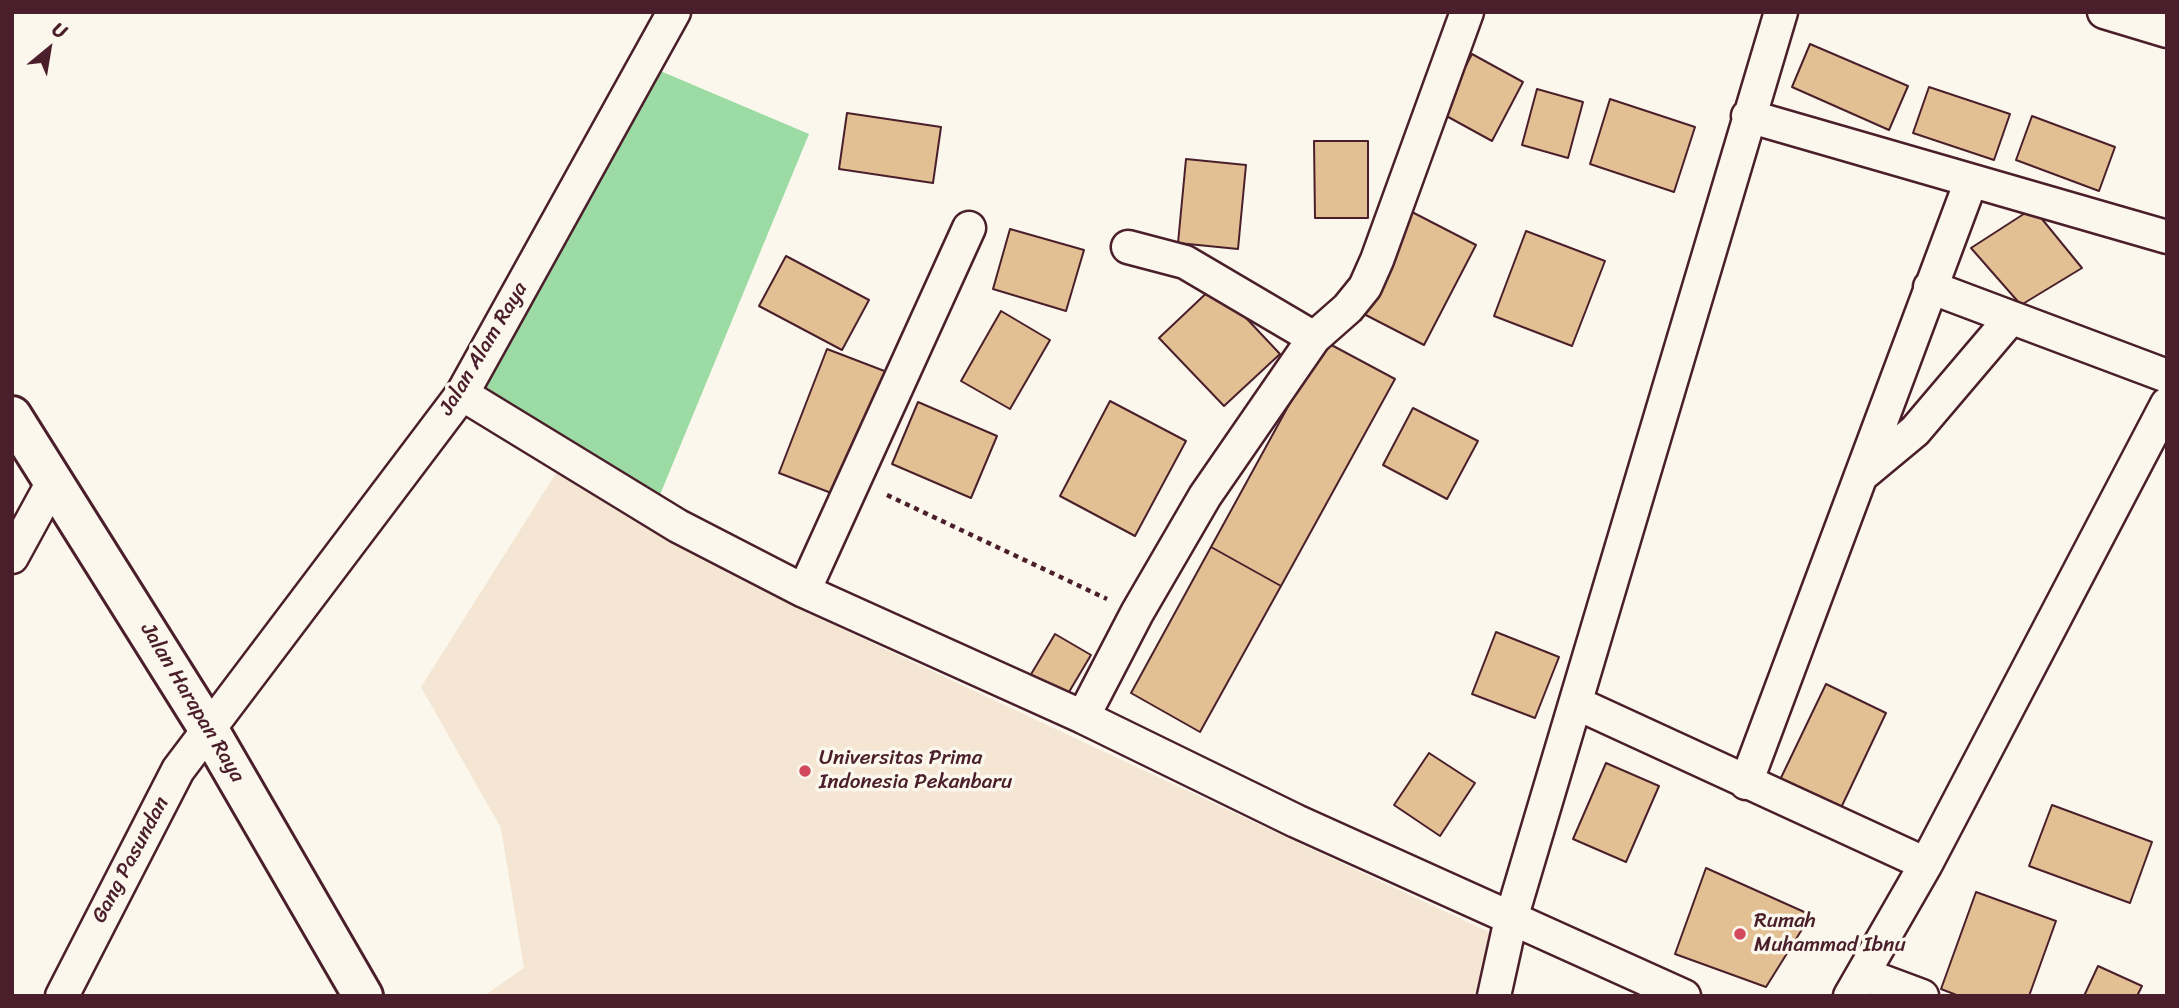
<!DOCTYPE html>
<style>
body{margin:0}
#map{position:relative;width:2179px;height:1008px;overflow:hidden;background:#fbf7ec;font-family:Sriracha,sans-serif}
canvas{display:block}
.frame{position:absolute;inset:0;border:14px solid #4a1f2b;pointer-events:none}
.north{position:absolute;left:14px;top:14px;width:70px;height:70px;-webkit-text-stroke:5px #fbf7ec;paint-order:stroke;rotate:30deg;font-size:19px;font-weight:700;line-height:28px;text-align:center;color:#4a1f2b}
.north::after{content:'';display:block;margin:auto;width:24px;height:32px;background:#4a1f2b;clip-path:polygon(50% 0,100% 100%,50% 72%,0 100%)}
</style>
<div id="map">
<canvas width="2179" height="1008"></canvas>
<div class="frame"></div>
<div class="north">U</div>
</div>
<script>
const context = document.querySelector('canvas').getContext('2d');
context.lineJoin = 'round';
function paint(path, color) {
  context.fillStyle = color;
  context.fill(path, 'evenodd');
}
function toPath(rows) {
  const path = new Path2D();
  for (const r of rows) {
    path.moveTo(r[0], r[1]);
    for (let i = 2; i < r.length; i += 2) path.lineTo(r[i], r[i + 1]);
  }
  return path;
}
function stroke(path, color, width, dash) {
  context.strokeStyle = color;
  context.lineWidth = width;
  context.lineCap = dash ? 'butt' : 'round';
  context.setLineDash(dash || []);
  context.stroke(path);
}
function drawText(font, color, halo, rows, align = 'center') {
  context.font = font + ' Sriracha,sans-serif';
  context.lineWidth = 7;
  context.setLineDash([]);
  context.textBaseline = 'middle';
  context.strokeStyle = halo;
  context.fillStyle = color;
  for (const [text, x, y, turn = 0] of rows) {
    context.save();
    context.translate(x, y);
    context.rotate((+turn || 0) * Math.PI / 180);
    context.textAlign = isNaN(turn) ? turn : align;
    if (halo) context.strokeText(text, 0, 0);
    context.fillText(text, 0, 0);
    context.restore();
  }
}
paint(toPath([
 [556,473,821,619,1491,933,1474,996,484,996,524,968,501,828,421,687]
]), '#f4e6d2');
paint(toPath([
 [658,70,809,134,657,502,484,395,482,385,558,256]
]), '#9cdba3');
const building = toPath([
 [1810,44,1908,86,1889,130,1792,87,1810,44],
 [1472,54,1523,82,1492,141,1441,113,1472,54],
 [1929,87,2010,114,1994,160,1913,133,1929,87],
 [1537,89,1583,102,1568,158,1522,145,1537,89],
 [1610,99,1695,127,1674,192,1590,164,1610,99],
 [847,113,941,127,933,183,839,169,847,113],
 [2032,116,2115,147,2099,191,2016,160,2032,116],
 [1314,141,1368,141,1368,218,1315,218,1314,141],
 [1186,159,1246,165,1238,249,1178,243,1186,159],
 [2033,208,2082,268,2021,305,1971,248,2033,208],
 [1412,212,1476,245,1424,345,1360,312,1412,212],
 [1010,229,1084,250,1066,311,993,289,1010,229],
 [1526,231,1605,261,1572,346,1494,316,1526,231],
 [786,256,869,300,842,350,759,306,786,256],
 [1215,285,1280,354,1224,406,1159,338,1215,285],
 [1001,311,1050,340,1010,409,961,381,1001,311],
 [1324,341,1395,379,1281,586,1211,547,1324,341],
 [827,349,887,372,839,496,779,473,827,349],
 [1110,401,1186,441,1135,536,1060,496,1110,401],
 [918,402,997,436,971,498,892,464,918,402],
 [1413,408,1478,441,1447,499,1383,465,1413,408],
 [1211,547,1281,586,1200,732,1131,693,1211,547],
 [1496,632,1559,657,1535,718,1472,694,1496,632],
 [1055,634,1091,655,1063,702,1027,681,1055,634],
 [1826,684,1886,713,1839,812,1778,784,1826,684],
 [1429,753,1475,783,1440,836,1394,805,1429,753],
 [1606,763,1659,786,1626,862,1573,839,1606,763],
 [2052,805,2152,842,2130,903,2029,866,2052,805],
 [1706,868,1811,915,1766,987,1675,954,1706,868],
 [1976,892,2056,921,2029,996,1959,996,1941,989,1976,892],
 [2098,966,2142,986,2137,996,2084,996,2098,966]
]);
paint(building, '#e2c094');
stroke(building, '#4a1f2b', 2);
const minor = toPath([
 [2104,12,2167,31],
 [1748,116,2167,237],
 [1128,247,1185,262,1314,338],
 [1930,287,2167,376],
 [462,394,678,526,804,591,1083,717,1296,821,1684,996],
 [1862,475,1915,431,2011,318],
 [12,557,54,480],
 [804,591,969,228],
 [1576,703,1926,864],
 [1083,717,1137,613,1205,496,1314,338,1348,308,1365,287,1377,260,1467,12],
 [1746,783,1971,181],
 [1863,974,1922,996],
 [62,996,178,770,462,394,674,12],
 [1494,996,1511,919,1781,12],
 [1850,996,1926,864,2167,404]
]);
const primary = toPath([
 [12,416,209,730,363,996]
]);
stroke(minor, '#4a1f2b', 37);
stroke(primary, '#4a1f2b', 44);
stroke(toPath([
 [887,495,1107,599]
]), '#4a1f2b', 4.5, [5, 5]);
stroke(minor, '#fbf7ec', 32);
stroke(primary, '#fbf7ec', 38);
for (const [x, y, r, color] of [
 [805,771,7,"#d1495b"],
 [1740,934,7,"#d1495b"]
]) {
  const dot = new Path2D();
  dot.arc(x, y, r, 0, 2 * Math.PI);
  context.fillStyle = color;
  context.fill(dot);
  stroke(dot, '#fbf7ec', 2.5);
}
drawText('21px', '#4a1f2b', '#fbf7ec', [
 ["Jalan Alam Raya",484,349,-59],
 ["Jalan Harapan Raya",192,703,59],
 ["Gang Pasundan",131,860,-62]
]);
drawText('21px', '#4a1f2b', '#fbf7ec', [
 ["Universitas Prima",819,759],
 ["Indonesia Pekanbaru",819,783],
 ["Rumah",1754,922],
 ["Muhammad Ibnu",1754,946]
], 'left');
</script>
